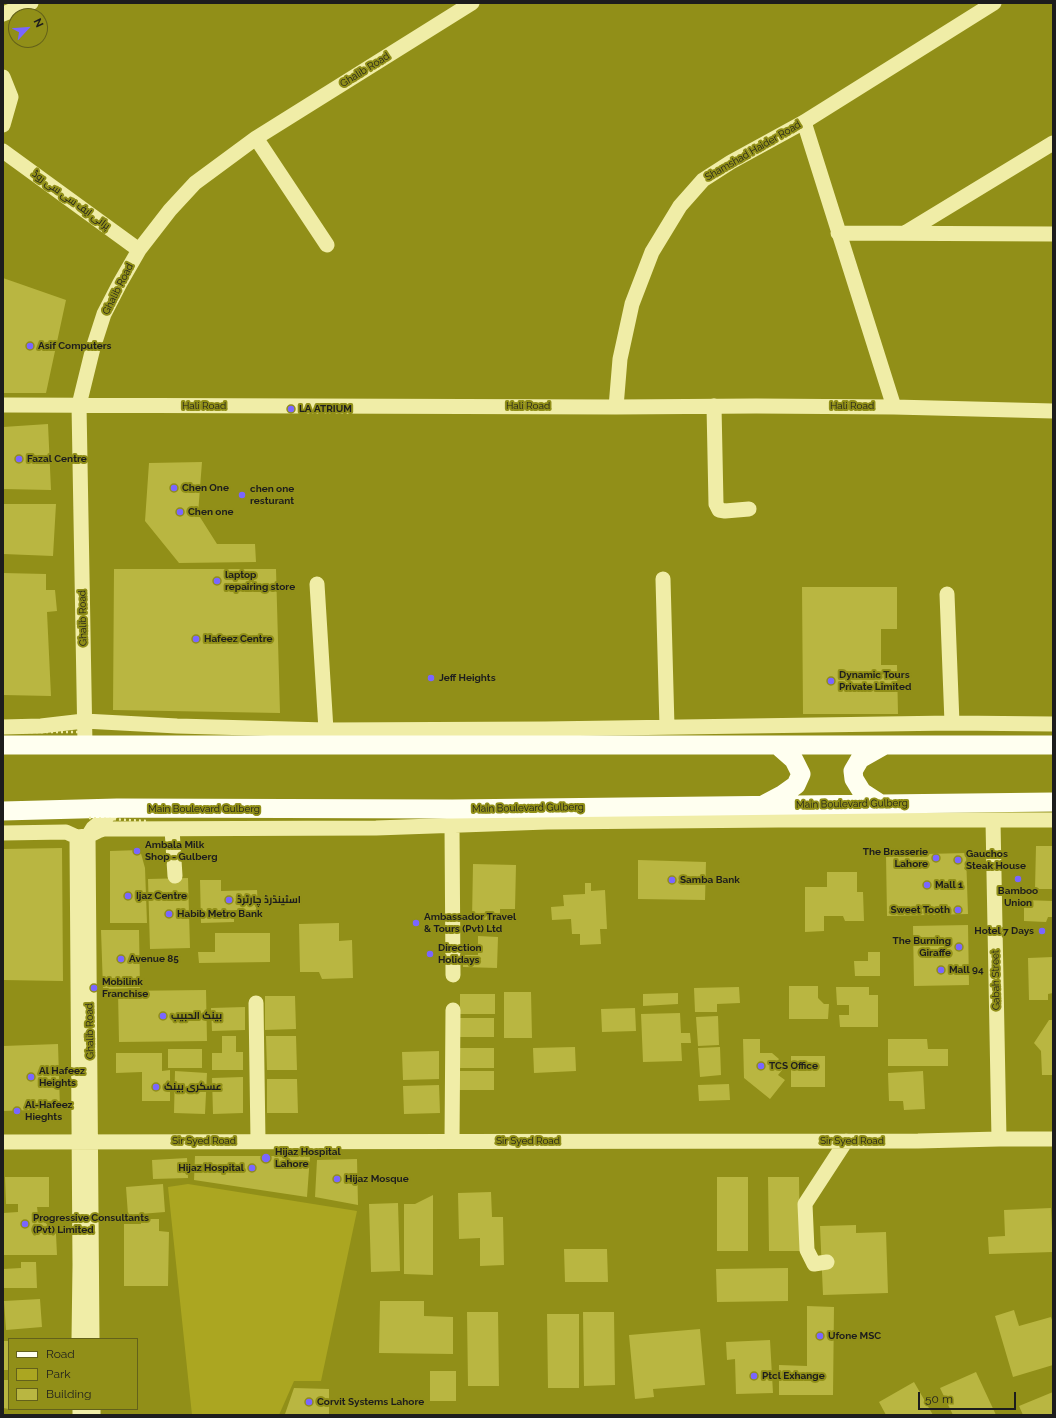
<!DOCTYPE html>
<meta charset="utf-8">
<style>
body{margin:0}
#map{position:relative;width:1056px;height:1418px;overflow:hidden;background:#918f18;font-family:Raleway,sans-serif}
canvas{display:block}
.frame{position:absolute;inset:0;border:4px solid #1d1d1d;pointer-events:none}
.legend{position:absolute;left:8px;top:1338px;width:130px;height:72px;box-sizing:border-box;background:#918f18;border:1px solid #63611a;margin:0;padding:5px 7px;list-style:none;font-size:12px;color:#1d1d1d}
.legend li{display:flex;align-items:center;gap:8px;height:20px}
.legend b{width:20px;border:1px solid #63611a}
.north{position:absolute;left:8px;top:8px;width:40px;height:40px;box-sizing:border-box;background:#918f18;border:1px solid #63611a;border-radius:50%;rotate:64deg;font-size:11px;font-weight:700;line-height:16px;text-align:center;color:#1d1d1d}
.north::after{content:'';display:block;margin:auto;width:14px;height:18px;background:#7a66ff;clip-path:polygon(50% 0,100% 100%,50% 72%,0 100%)}
.scale{position:absolute;left:918px;top:1392px;width:98px;height:18px;box-sizing:border-box;border:2px solid #1d1d1d;border-top:0;padding-left:5px;font-size:12px;line-height:14px;white-space:nowrap;color:#1d1d1d;-webkit-text-stroke:3px #918f18;paint-order:stroke}
</style>
<div id="map">
<canvas width="1056" height="1418"></canvas>
<div class="frame"></div>
<ul class="legend">
<li><b style="height:5px;background:#fffff0"></b>Road</li>
<li><b style="height:11px;background:#aba621"></b>Park</li>
<li><b style="height:11px;background:#b9b641"></b>Building</li>
</ul>
<div class="north">N</div>
<div class="scale">50 m</div>
</div>
<script>
const context = document.querySelector('canvas').getContext('2d');
context.lineJoin = 'round';
function paint(path, color) {
  context.fillStyle = color;
  context.fill(path, 'evenodd');
}
function toPath(rows) {
  const path = new Path2D();
  for (const r of rows) {
    path.moveTo(r[0], r[1]);
    for (let i = 2; i < r.length; i += 2) path.lineTo(r[i], r[i + 1]);
  }
  return path;
}
function stroke(path, color, width, dash) {
  context.strokeStyle = color;
  context.lineWidth = width;
  context.lineCap = dash ? 'butt' : 'round';
  context.setLineDash(dash || []);
  context.stroke(path);
}
function drawText(font, color, halo, rows, align = 'center') {
  context.font = font + ' Raleway,Cairo,sans-serif';
  context.lineWidth = 4;
  context.setLineDash([]);
  context.textBaseline = 'middle';
  context.strokeStyle = halo;
  context.fillStyle = color;
  for (const [text, x, y, turn = 0] of rows) {
    context.save();
    context.translate(x, y);
    context.rotate((+turn || 0) * Math.PI / 180);
    context.textAlign = isNaN(turn) ? turn : align;
    if (halo) context.strokeText(text, 0, 0);
    context.fillText(text, 0, 0);
    context.restore();
  }
}
paint(toPath([
 [188,1184,357,1211,321,1381,294,1381,279,1415,192,1415,168,1187]
]), '#aba621');
paint(toPath([
 [3,278,66,300,46,393,3,393],
 [48,424,51,490,3,489,3,427],
 [202,462,198,514,217,544,255,544,256,562,179,563,145,521,149,463],
 [3,504,56,504,53,556,3,554],
 [114,569,276,569,280,713,113,710],
 [3,573,46,574,46,590,55,590,57,611,47,612,51,696,3,695],
 [802,587,897,587,897,629,881,629,881,665,897,665,898,714,803,714],
 [1036,846,1053,846,1053,889,1035,889],
 [62,848,63,981,3,980,3,849],
 [140,850,145,868,147,923,110,923,110,851],
 [966,853,968,914,887,916,886,855],
 [638,860,706,862,705,900,638,899],
 [473,864,516,865,515,909,500,909,500,920,472,919],
 [827,872,857,872,857,892,863,892,864,921,845,921,843,916,824,916,824,931,805,932,805,887,827,887],
 [188,878,190,948,150,949,148,879],
 [200,880,221,880,221,891,257,890,258,910,234,910,234,922,201,923],
 [585,883,591,883,591,891,605,890,607,929,600,929,601,944,580,945,580,934,572,934,571,919,552,920,551,907,564,906,563,895,585,894],
 [1024,900,1053,901,1053,917,1048,917,1046,922,1024,921],
 [339,923,339,941,352,940,353,978,322,979,319,972,300,972,299,924],
 [968,925,969,985,914,986,913,926],
 [101,930,139,930,140,988,103,989],
 [215,933,270,933,270,962,199,963,198,952,215,952],
 [478,936,498,937,497,968,463,967,463,955,478,955],
 [868,952,880,952,880,976,855,976,854,961,868,961],
 [1053,957,1053,993,1048,994,1048,1000,1029,1000,1028,958],
 [789,986,818,986,818,998,824,1004,829,1004,828,1019,789,1019],
 [739,987,740,1003,717,1004,717,1012,695,1012,694,988],
 [836,987,869,987,869,995,878,995,878,1027,840,1027,839,1015,849,1015,849,1005,837,1005],
 [206,990,207,1041,119,1042,118,991],
 [504,992,531,992,532,1038,504,1038],
 [678,993,678,1004,643,1006,643,994],
 [460,994,495,994,495,1014,460,1014],
 [265,996,295,996,296,1029,265,1030],
 [245,1007,245,1030,212,1031,211,1008],
 [635,1008,636,1031,602,1032,601,1009],
 [680,1013,681,1033,690,1033,691,1043,681,1043,682,1061,643,1062,641,1014],
 [718,1016,719,1045,698,1046,696,1017],
 [459,1018,494,1018,494,1037,459,1037],
 [1049,1020,1053,1020,1053,1075,1042,1075,1041,1051,1034,1043],
 [222,1036,236,1036,236,1052,243,1052,243,1070,212,1070,212,1053,222,1053],
 [266,1036,296,1036,297,1070,267,1070],
 [743,1039,760,1039,760,1053,772,1053,779,1059,776,1063,783,1069,778,1075,785,1080,770,1099,744,1078],
 [888,1039,927,1039,928,1049,948,1049,948,1066,888,1066],
 [58,1044,60,1109,3,1111,3,1046],
 [575,1047,576,1071,534,1073,533,1048],
 [720,1047,721,1075,700,1077,698,1048],
 [459,1048,494,1048,494,1068,459,1068],
 [168,1049,202,1049,202,1068,168,1068],
 [439,1051,439,1079,403,1080,402,1052],
 [116,1053,162,1053,162,1071,170,1070,170,1101,142,1101,142,1072,116,1073],
 [791,1056,825,1056,825,1087,791,1087],
 [175,1071,207,1073,205,1114,174,1113],
 [459,1071,494,1071,494,1090,459,1090],
 [923,1071,925,1109,904,1110,903,1101,889,1101,888,1073],
 [243,1077,243,1113,213,1114,212,1078],
 [267,1079,297,1079,298,1113,267,1113],
 [729,1084,730,1100,699,1101,698,1085],
 [439,1085,440,1113,404,1114,403,1086],
 [195,1156,310,1156,307,1197,194,1180],
 [187,1158,188,1178,153,1179,152,1160],
 [357,1159,358,1205,315,1197,317,1160],
 [5,1177,49,1177,49,1207,37,1207,38,1215,56,1234,57,1255,4,1255,3,1213,18,1212,18,1204,6,1204],
 [717,1177,748,1177,748,1251,717,1251],
 [768,1177,799,1177,800,1251,769,1251],
 [163,1184,165,1212,128,1215,126,1187],
 [491,1192,492,1217,503,1217,504,1265,480,1266,480,1238,459,1239,458,1193],
 [433,1195,433,1275,404,1274,404,1204,415,1204],
 [398,1203,400,1271,371,1272,369,1204],
 [1051,1208,1053,1252,989,1254,988,1237,1005,1236,1004,1210],
 [141,1219,159,1219,159,1231,169,1232,168,1286,124,1286,124,1224,141,1224],
 [856,1225,856,1233,886,1232,888,1293,823,1295,820,1226],
 [564,1249,607,1249,608,1282,565,1282],
 [21,1262,36,1262,37,1288,3,1288,3,1269,21,1268],
 [788,1268,788,1301,717,1302,716,1269],
 [40,1299,42,1327,6,1330,4,1301],
 [380,1301,424,1301,424,1316,453,1317,453,1354,379,1353],
 [807,1306,834,1307,833,1395,779,1395,779,1365,807,1366],
 [1014,1310,1019,1326,1051,1317,1053,1323,1053,1365,1013,1377,995,1316],
 [467,1312,498,1312,499,1386,468,1386],
 [583,1312,614,1312,615,1385,584,1386],
 [547,1314,579,1314,579,1388,548,1388],
 [700,1329,705,1385,653,1389,654,1397,635,1399,629,1335],
 [770,1340,773,1393,736,1394,735,1359,727,1360,726,1342],
 [3,1341,9,1341,9,1370,3,1370],
 [430,1371,456,1371,456,1401,430,1401],
 [976,1372,996,1415,953,1415,940,1388],
 [3,1380,9,1380,9,1409,3,1408],
 [914,1382,933,1415,886,1415,879,1402],
 [294,1388,329,1389,329,1415,285,1414],
 [1053,1392,1053,1415,1023,1415,1019,1406]
]), '#b9b641');
stroke(toPath([
 [3,14,31,3],
 [3,77,11,97,3,125],
 [804,122,894,407],
 [256,138,327,245],
 [3,151,139,250],
 [838,233,1053,234],
 [905,233,1053,143],
 [3,405,616,407,756,406,894,407,1053,411],
 [714,406,716,504,719,510,725,511,749,509],
 [616,407,620,359,632,304,652,252,680,206,703,180,731,162,804,122,994,3],
 [663,579,667,727],
 [317,584,326,730],
 [947,594,952,723],
 [3,727,41,726,84,721,177,726,326,730,545,729,952,723,1053,724],
 [85,745,79,405,93,348,104,314,120,283,139,250,170,210,195,183,256,138,472,3],
 [993,821,999,1139],
 [452,826,453,975],
 [172,829,175,876],
 [3,833,66,832,77,837,88,836,98,831,104,829,376,828,547,822,778,820,1053,820],
 [77,837,80,1265,79,1339],
 [256,1003,258,1141],
 [452,1141,453,1010],
 [3,1142,918,1141,999,1139,1053,1139],
 [827,1262,814,1264,807,1250,805,1204,846,1141],
 [92,1339,88,836,93,828,117,808],
 [80,1409,80,1415],
 [93,1409,93,1415]
]), '#f0eda7', 15);
stroke(toPath([
 [3,745,1053,745],
 [879,803,862,792,854,779,853,771,860,759,883,746],
 [765,804,782,795,796,785,801,774,794,760,777,745],
 [3,811,117,808,452,809,1053,802]
]), '#fffff0', 19);
stroke(toPath([
 [21,732,88,732],
 [89,818,148,821]
]), '#f0eda7', 2.5, [2, 3]);
for (const [x, y, r, color] of [
 [30,346,4,"#7a66ff"],
 [291,409,4,"#7a66ff"],
 [19,459,4,"#7a66ff"],
 [174,488,4,"#7a66ff"],
 [242,495,4,"#7a66ff"],
 [180,512,4,"#7a66ff"],
 [217,581,4,"#7a66ff"],
 [196,639,4,"#7a66ff"],
 [431,678,4,"#7a66ff"],
 [831,681,4,"#7a66ff"],
 [137,851,4,"#7a66ff"],
 [936,858,4,"#7a66ff"],
 [958,860,4,"#7a66ff"],
 [1018,879,4,"#7a66ff"],
 [672,880,4,"#7a66ff"],
 [927,885,4,"#7a66ff"],
 [128,896,4,"#7a66ff"],
 [229,900,4,"#7a66ff"],
 [958,910,4,"#7a66ff"],
 [169,914,4,"#7a66ff"],
 [416,923,4,"#7a66ff"],
 [1042,931,4,"#7a66ff"],
 [959,947,4,"#7a66ff"],
 [430,954,4,"#7a66ff"],
 [121,959,4,"#7a66ff"],
 [941,970,4,"#7a66ff"],
 [94,988,4,"#7a66ff"],
 [163,1016,4,"#7a66ff"],
 [761,1066,4,"#7a66ff"],
 [31,1077,4,"#7a66ff"],
 [156,1087,4,"#7a66ff"],
 [17,1111,4,"#7a66ff"],
 [266,1158,5,"#7a66ff"],
 [252,1168,4,"#7a66ff"],
 [337,1179,4,"#7a66ff"],
 [25,1224,4,"#7a66ff"],
 [820,1336,4,"#7a66ff"],
 [754,1376,4,"#7a66ff"],
 [309,1402,4,"#7a66ff"]
]) {
  const dot = new Path2D();
  dot.arc(x, y, r, 0, 2 * Math.PI);
  context.fillStyle = color;
  context.fill(dot);
  stroke(dot, '#918f18', 1.5);
}
drawText('10px', '#1d1d1d', '#918f18', [
 ["Ghalib Road",365,70,-32],
 ["Shamshad Haider Road",753,151,-30],
 ["پرانی ایف سی سی روڈ",71,200,36],
 ["Ghalib Road",118,289,-63],
 ["Hali Road",204,406],
 ["Hali Road",528,406],
 ["Hali Road",852,406],
 ["Ghalib Road",83,618,-91],
 ["Main Boulevard Gulberg",852,804,-1],
 ["Main Boulevard Gulberg",528,808,-1],
 ["Main Boulevard Gulberg",204,809],
 ["Gabah Street",996,980,-91],
 ["Ghalib Road",90,1031,-91],
 ["Sir Syed Road",204,1141],
 ["Sir Syed Road",528,1141],
 ["Sir Syed Road",852,1141]
]);
drawText('bold 10px', '#1d1d1d', '#918f18', [
 ["Asif Computers",38,346],
 ["LA ATRIUM",299,409],
 ["Fazal Centre",27,459],
 ["Chen One",182,488],
 ["chen one",250,489],
 ["resturant",250,501],
 ["Chen one",188,512],
 ["laptop",225,575],
 ["repairing store",225,587],
 ["Hafeez Centre",204,639],
 ["Dynamic Tours",839,675],
 ["Private Limited",839,687],
 ["Jeff Heights",439,678],
 ["Ambala Milk",145,845],
 ["Shop - Gulberg",145,857],
 ["The Brasserie",928,852,"right"],
 ["Lahore",928,864,"right"],
 ["Gauchos",966,854],
 ["Steak House",966,866],
 ["Samba Bank",680,880],
 ["Mall 1",935,885],
 ["Bamboo",1018,891,"center"],
 ["Union",1018,903,"center"],
 ["Ijaz Centre",136,896],
 ["اسٹینڈرڈ چارٹرڈ",237,900],
 ["Sweet Tooth",950,910,"right"],
 ["Habib Metro Bank",177,914],
 ["Ambassador Travel",424,917],
 ["& Tours (Pvt) Ltd",424,929],
 ["Hotel 7 Days",1034,931,"right"],
 ["The Burning",951,941,"right"],
 ["Giraffe",951,953,"right"],
 ["Direction",438,948],
 ["Holidays",438,960],
 ["Avenue 85",129,959],
 ["Mall 94",949,970],
 ["Mobilink",102,982],
 ["Franchise",102,994],
 ["بينک الحبيب",171,1016],
 ["TCS Office",769,1066],
 ["Al Hafeez",39,1071],
 ["Heights",39,1083],
 ["عسکری بینک",164,1087],
 ["Al-Hafeez",25,1105],
 ["Hieghts",25,1117],
 ["Hijaz Hospital",275,1152],
 ["Lahore",275,1164],
 ["Hijaz Hospital",244,1168,"right"],
 ["Hijaz Mosque",345,1179],
 ["Progressive Consultants",33,1218],
 ["(Pvt) Limited",33,1230],
 ["Ufone MSC",828,1336],
 ["Ptcl Exhange",762,1376],
 ["Corvit Systems Lahore",317,1402]
], 'left');
</script>
